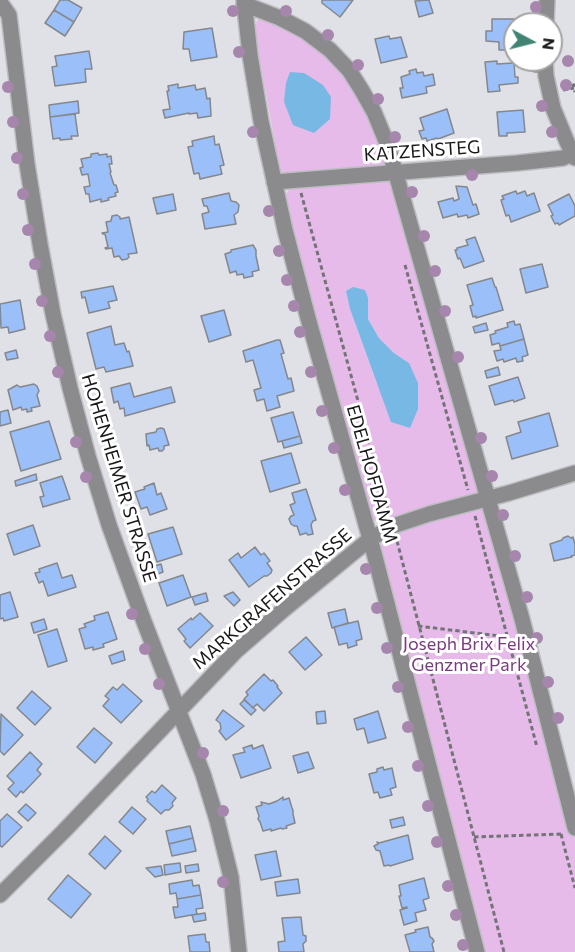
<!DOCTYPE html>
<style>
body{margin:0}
#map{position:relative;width:575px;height:952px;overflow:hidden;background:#e0e1e6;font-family:Commissioner,sans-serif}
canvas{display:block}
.north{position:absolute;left:503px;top:12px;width:60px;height:60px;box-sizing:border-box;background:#fff;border:2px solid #a3a3a3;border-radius:50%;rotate:97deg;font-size:16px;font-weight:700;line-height:24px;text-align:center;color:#18181a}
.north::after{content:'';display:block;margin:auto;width:21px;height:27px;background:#428474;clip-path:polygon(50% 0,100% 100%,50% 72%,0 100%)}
</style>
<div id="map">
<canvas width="575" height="952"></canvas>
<div class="north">N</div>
</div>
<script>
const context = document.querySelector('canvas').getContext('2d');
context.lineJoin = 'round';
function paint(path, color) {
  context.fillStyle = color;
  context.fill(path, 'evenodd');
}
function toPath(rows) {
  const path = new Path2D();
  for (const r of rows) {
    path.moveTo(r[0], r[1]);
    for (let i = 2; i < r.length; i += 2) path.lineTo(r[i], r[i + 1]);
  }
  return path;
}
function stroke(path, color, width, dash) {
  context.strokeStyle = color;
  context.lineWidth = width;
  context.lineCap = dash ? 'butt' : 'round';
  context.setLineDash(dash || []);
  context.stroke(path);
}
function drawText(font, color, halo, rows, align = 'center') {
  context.font = font + ' Commissioner,sans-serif';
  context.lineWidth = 6;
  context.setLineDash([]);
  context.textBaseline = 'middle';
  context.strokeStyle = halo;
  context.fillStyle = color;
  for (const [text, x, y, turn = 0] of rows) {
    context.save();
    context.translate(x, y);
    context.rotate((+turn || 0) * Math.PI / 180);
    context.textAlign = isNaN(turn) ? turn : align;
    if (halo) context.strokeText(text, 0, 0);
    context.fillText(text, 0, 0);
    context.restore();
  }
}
paint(toPath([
 [262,17,305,35,357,87,389,162,385,166,287,175,280,170,257,45,255,26,257,21],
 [387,179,391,181,481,490,477,494,383,524,379,524,374,520,372,516,313,307,299,255,286,194,290,188],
 [346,291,368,299,368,319,379,338,394,353,409,363,377,384,350,309],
 [482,507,486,509,521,622,575,838,575,952,485,952,382,551,381,546,386,537,398,531,437,518]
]), '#e6bbea');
paint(toPath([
 [290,72,304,73,323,85,331,97,330,119,314,133,293,125,284,102,286,83],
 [353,287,365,290,368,298,368,319,379,338,394,353,409,363,418,383,418,409,410,428,391,422,350,309,346,291]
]), '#77b8e4');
const building = toPath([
 [60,0,68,0,82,8,74,22,54,10,60,0],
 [322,0,353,0,340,17,322,3,322,0],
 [429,0,433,13,419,17,415,1,429,0],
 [54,10,74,22,65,36,45,23,54,10],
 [492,19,514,19,512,50,499,50,499,42,486,41,486,31,492,31,492,19],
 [212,28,217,57,191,61,189,49,183,49,184,32,212,28],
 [389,36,390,39,401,37,407,57,381,63,375,39,389,36],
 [89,51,92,69,85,69,86,82,55,86,52,67,57,66,55,56,89,51],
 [497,61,497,64,514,63,515,77,518,77,518,83,499,85,500,91,488,92,485,62,497,61],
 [416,69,417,73,423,72,424,76,433,74,435,85,426,87,427,93,402,98,400,88,403,88,401,77,410,74,409,71,416,69],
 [178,84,178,88,195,85,196,90,205,88,207,99,210,98,211,116,198,118,197,113,189,114,189,113,165,118,163,110,170,109,167,91,169,91,168,86,178,84],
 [78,101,79,113,50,117,49,105,78,101],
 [447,109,454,133,438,139,437,138,427,141,426,138,422,139,419,131,424,130,420,118,447,109],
 [523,110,525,132,507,133,507,136,499,136,497,112,523,110],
 [75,114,78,136,71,136,72,139,60,140,60,138,53,139,50,117,75,114],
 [214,136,215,145,219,144,224,165,220,166,222,174,200,179,199,173,194,174,188,147,193,146,192,141,214,136],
 [98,153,99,155,107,154,107,157,111,156,112,164,109,164,111,172,110,173,114,185,116,185,118,192,115,193,116,196,108,198,109,200,101,202,101,199,90,202,89,194,86,194,84,187,90,186,88,174,82,175,80,168,83,167,81,159,91,157,91,154,98,153],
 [456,186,467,187,473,205,476,204,479,214,468,218,467,215,458,217,457,214,443,218,438,202,453,198,454,201,459,199,456,186],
 [516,191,517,194,525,191,527,196,534,193,540,211,511,222,509,215,506,216,501,200,504,199,502,196,516,191],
 [229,193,231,201,236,202,239,205,238,212,234,215,236,224,205,229,202,214,209,212,207,206,204,206,202,199,229,193],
 [173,194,176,210,157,214,153,198,173,194],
 [569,194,575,206,575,216,559,225,558,223,555,224,551,216,553,215,548,205,569,194],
 [117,215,120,217,120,219,129,217,137,253,128,254,129,257,127,259,122,260,119,256,114,257,112,248,106,249,105,248,108,247,105,234,103,234,102,233,108,232,106,222,111,221,112,216,117,215],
 [475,237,484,261,464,268,460,258,458,259,455,250,457,250,457,248,468,245,466,240,475,237],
 [253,245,256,250,256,256,259,270,252,272,253,276,244,278,243,274,237,275,236,271,230,273,225,254,231,252,231,250,253,245],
 [542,264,548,287,526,293,520,269,542,264],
 [492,278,495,287,496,287,503,310,476,318,476,316,473,317,470,306,473,305,467,285,492,278],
 [113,286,117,300,108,302,110,308,89,313,85,297,82,298,81,292,113,286],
 [20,300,25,329,9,333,8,327,1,328,0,304,20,300],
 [224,310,231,335,209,342,201,316,224,310],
 [514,321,515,325,520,324,524,339,500,346,499,343,492,345,490,335,496,333,495,331,508,327,507,323,514,321],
 [486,323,488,330,475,333,473,327,486,323],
 [111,326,115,345,124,343,127,352,129,351,133,366,106,372,104,367,96,369,87,333,111,326],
 [524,339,528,355,522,357,523,361,517,362,516,358,504,362,503,359,497,361,494,351,501,350,500,346,524,339],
 [277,340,280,340,284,353,281,354,288,379,291,378,294,391,277,396,280,407,267,411,264,399,257,401,254,390,261,388,253,360,246,362,243,351,277,340],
 [16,350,18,358,7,360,5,353,16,350],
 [498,367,500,375,487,378,485,371,498,367],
 [518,377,525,398,514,402,513,400,495,405,489,386,518,377],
 [130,383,134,397,171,387,175,402,125,416,124,408,120,409,118,401,114,403,111,388,130,383],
 [34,384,37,386,39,391,37,395,40,406,31,408,32,411,27,412,27,409,22,410,21,407,13,410,8,390,17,385,20,387,34,384],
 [8,410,11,423,0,426,0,412,8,410],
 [293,412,300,436,278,442,271,418,293,412],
 [549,413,558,446,512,459,506,437,521,432,518,422,549,413],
 [49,421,61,459,21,471,10,432,49,421],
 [161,428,164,429,169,445,164,446,164,449,162,451,159,451,158,448,150,450,149,445,147,446,146,434,156,432,157,429,161,428],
 [300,436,302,443,284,448,282,441,300,436],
 [291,453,300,483,270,492,261,461,291,453],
 [36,474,37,480,16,486,15,481,36,474],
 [62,476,70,499,43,507,40,497,44,496,40,483,62,476],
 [154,483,157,495,161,493,167,509,150,515,147,507,141,509,135,492,145,489,144,487,154,483],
 [306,489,316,520,313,521,311,525,313,534,308,535,306,533,300,535,297,526,294,526,291,524,289,519,291,516,294,515,290,505,295,503,292,493,306,489],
 [33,525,40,546,14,555,7,534,33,525],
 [173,527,182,554,157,562,148,534,173,527],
 [568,536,571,538,573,537,575,544,575,555,571,556,572,557,554,561,550,544,562,540,563,538,568,536],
 [255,547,261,555,264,553,270,561,267,563,272,570,271,573,267,576,264,576,249,587,229,560,238,553,241,558,255,547],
 [57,563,62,578,72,575,76,587,48,596,43,581,39,583,35,573,40,572,39,569,57,563],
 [161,564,163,572,144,579,141,570,161,564],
 [183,575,191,597,167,606,159,583,183,575],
 [10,592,18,617,4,621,3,618,0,619,0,595,10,592],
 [233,592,240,600,234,606,224,596,233,592],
 [206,593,208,601,195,605,192,597,206,593],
 [345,609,348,623,332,628,328,613,345,609],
 [108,612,117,639,103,644,104,647,93,650,93,647,85,649,79,629,86,627,84,624,95,620,94,616,108,612],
 [200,613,213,626,190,648,184,641,186,639,178,629,191,618,192,620,200,613],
 [44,619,47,629,34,633,31,623,44,619],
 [358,621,362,639,356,641,357,645,348,648,347,643,339,645,334,627,358,621],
 [57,629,67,661,48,667,38,635,57,629],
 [306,637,322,655,305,670,289,652,306,637],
 [123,651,125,660,112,664,109,656,123,651],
 [264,674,271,681,273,680,278,686,277,687,282,693,264,711,257,704,253,708,244,699,248,695,246,692,264,674],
 [123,684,142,701,121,723,103,706,109,699,105,696,113,687,117,690,123,684],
 [32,691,51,708,35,725,17,708,32,691],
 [244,700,256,710,251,715,240,704,244,700],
 [223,710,244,726,226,740,219,731,221,729,220,723,216,720,223,710],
 [325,711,326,723,317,724,316,712,325,711],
 [378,711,386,738,368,743,364,728,357,730,354,719,378,711],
 [1,714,23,735,4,755,0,751,1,714],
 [94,728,112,743,95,763,77,747,94,728],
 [252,745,253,749,263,745,271,768,241,778,233,755,245,752,243,748,252,745],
 [30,752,42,764,37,770,41,774,23,793,21,791,16,797,8,789,14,783,7,776,30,752],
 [308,752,314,768,298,773,293,756,308,752],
 [383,767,384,770,392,768,396,787,390,789,392,795,380,798,378,792,374,793,369,774,377,772,377,769,383,767],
 [162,785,176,798,172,803,173,806,169,810,165,810,161,814,147,801,148,799,146,797,152,791,155,793,162,785],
 [283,797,283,800,289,798,292,808,293,810,293,814,295,823,286,826,287,828,282,829,281,828,271,831,271,829,263,831,260,822,258,819,259,816,256,807,262,805,261,802,269,804,277,801,283,797],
 [26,804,36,813,28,821,18,812,26,804],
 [132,807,146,819,133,834,119,822,132,807],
 [7,814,22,827,2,847,0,846,0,821,7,814],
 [403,817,405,825,392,828,390,820,403,817],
 [190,826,193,838,169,844,166,831,190,826],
 [408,835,413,859,390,866,389,865,384,866,380,851,376,850,374,846,378,844,377,842,379,843,408,835],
 [105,836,121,851,105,869,89,854,105,836],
 [193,838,196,851,172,856,169,844,193,838],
 [276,851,281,876,261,880,255,855,276,851],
 [180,863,181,872,165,875,164,865,180,863],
 [198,864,199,871,186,873,185,866,198,864],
 [161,866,163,875,155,877,146,868,161,866],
 [68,875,91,894,71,918,48,899,68,875],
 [424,878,429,898,423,900,426,910,415,913,417,921,404,925,400,910,407,908,407,907,402,908,399,896,401,896,399,885,424,878],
 [298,879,300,893,277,896,275,882,298,879],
 [192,880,193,886,199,885,201,895,177,899,176,893,170,894,169,884,192,880],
 [201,895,203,908,196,909,197,914,175,918,173,907,178,907,177,899,201,895],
 [205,913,206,920,194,922,192,915,205,913],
 [301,917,303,935,306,936,306,941,303,944,304,952,279,952,278,942,285,941,282,918,301,917],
 [428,927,430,937,432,938,434,941,432,944,434,952,410,952,405,935,416,932,415,930,428,927],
 [205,934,206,942,209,942,210,952,190,952,188,936,205,934]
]);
paint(building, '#9bbff9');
stroke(building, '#84878c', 1.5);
const minor = toPath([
 [244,0,250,55,261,121,285,230,308,318,374,553,477,952],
 [244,4,280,18,305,31,330,50,349,70,361,89,374,112,388,146,522,619,575,828],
 [2,5,9,15,27,164,40,244,53,314,70,388,88,456,109,525,143,619,203,774,217,820,231,877,239,952],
 [546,24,547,0],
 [545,60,546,76,553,108,567,142,575,158],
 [274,182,517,163,563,158,572,154],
 [0,895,64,831,236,651,282,611,370,539,393,526,429,514,509,493,575,473]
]);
stroke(minor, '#bcbdc1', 18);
stroke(toPath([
 [575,85,573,85,575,92],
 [563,90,574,88],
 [301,193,389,514],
 [405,265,468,490],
 [475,516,537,747],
 [397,541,504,952],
 [418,626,508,637],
 [561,834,575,888],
 [474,837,561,834]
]), '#737477', 3, [4.5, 3]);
stroke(minor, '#8b8a8c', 15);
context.fillStyle = '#a786ad';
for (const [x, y] of [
 [536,7],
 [233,11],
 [286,11],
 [328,35],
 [239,52],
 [568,61],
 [358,65],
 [536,67],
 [566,85],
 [8,87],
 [378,99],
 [542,106],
 [13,122],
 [253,132],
 [552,132],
 [395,137],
 [17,158],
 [472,175],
 [412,192],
 [23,194],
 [269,211],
 [28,230],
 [424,236],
 [279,251],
 [35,264],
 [435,271],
 [287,280],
 [42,301],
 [294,306],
 [445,311],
 [300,332],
 [50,336],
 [458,357],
 [58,372],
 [311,372],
 [322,411],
 [481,438],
 [76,442],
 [334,448],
 [492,476],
 [86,477],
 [345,490],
 [503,515],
 [515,556],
 [366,569],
 [527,597],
 [377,608],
 [132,614],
 [537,638],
 [387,648],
 [145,649],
 [548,682],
 [159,684],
 [398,687],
 [558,718],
 [408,727],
 [203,753],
 [418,766],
 [428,806],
 [223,811],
 [437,842],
 [223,882],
 [448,886],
 [456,915],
 [463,945]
]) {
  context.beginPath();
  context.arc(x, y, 6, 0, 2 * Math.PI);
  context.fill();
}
drawText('18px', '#18181a', '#fff', [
 ["KATZENSTEG",422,151,-4],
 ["EDELHOFDAMM",372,474,74],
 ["HOHENHEIMER STRASSE",119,478,73],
 ["MARKGRAFENSTRASSE",272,599,-41]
]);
drawText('18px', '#783c7e', '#fff', [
 ["Joseph Brix Felix",469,644],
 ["Genzmer Park",469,665]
]);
</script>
